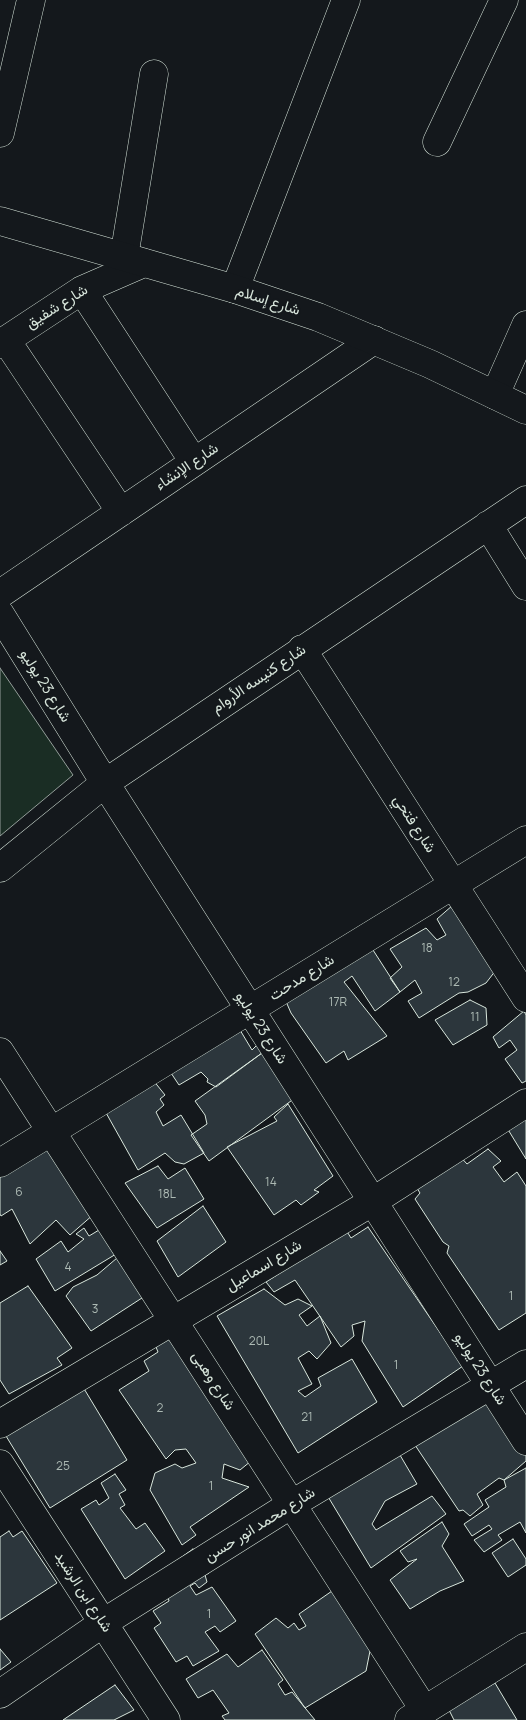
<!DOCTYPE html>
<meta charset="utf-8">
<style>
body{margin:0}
canvas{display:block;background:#14181c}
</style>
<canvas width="526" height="1720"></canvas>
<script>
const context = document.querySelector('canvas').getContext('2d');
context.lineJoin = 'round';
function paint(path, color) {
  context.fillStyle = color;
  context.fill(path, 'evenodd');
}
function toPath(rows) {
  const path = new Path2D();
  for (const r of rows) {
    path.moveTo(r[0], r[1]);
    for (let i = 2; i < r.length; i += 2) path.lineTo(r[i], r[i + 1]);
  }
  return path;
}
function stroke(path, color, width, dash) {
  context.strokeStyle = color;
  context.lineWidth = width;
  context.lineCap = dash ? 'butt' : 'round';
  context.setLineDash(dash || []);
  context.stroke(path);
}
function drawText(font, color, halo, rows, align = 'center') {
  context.font = font + ' Manrope,Vazirmatn,sans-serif';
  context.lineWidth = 4;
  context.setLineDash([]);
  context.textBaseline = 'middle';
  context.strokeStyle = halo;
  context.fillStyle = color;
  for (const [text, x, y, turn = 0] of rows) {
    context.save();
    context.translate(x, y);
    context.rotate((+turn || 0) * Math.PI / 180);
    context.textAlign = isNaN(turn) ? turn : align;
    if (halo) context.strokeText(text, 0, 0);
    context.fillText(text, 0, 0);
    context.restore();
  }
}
const green = toPath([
 [0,668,73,775,0,836,0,668]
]);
paint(green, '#1a2d24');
stroke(green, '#939e99', 1);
const building = toPath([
 [453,905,496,970,486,983,468,992,459,993,419,1018,408,1001,422,993,415,980,400,992,390,978,402,967,390,949,426,928,437,940,446,935,437,919,453,905],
 [363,950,373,950,400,992,375,1011,352,976,344,982,387,1036,348,1060,344,1051,326,1063,291,1013,284,997,363,950],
 [470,1000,486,1008,487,1025,453,1045,435,1020,470,1000],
 [524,1011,526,1015,526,1081,522,1083,505,1059,517,1050,510,1040,499,1048,493,1037,524,1011],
 [240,1030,252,1050,258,1044,262,1053,216,1087,207,1082,208,1079,201,1072,179,1085,171,1073,240,1030],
 [262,1053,295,1098,209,1161,191,1135,207,1124,205,1115,195,1101,262,1053],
 [153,1080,165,1095,160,1099,164,1105,156,1112,163,1126,181,1115,204,1153,184,1164,175,1162,165,1153,138,1170,105,1111,153,1080],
 [288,1104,333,1176,314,1190,319,1192,301,1205,296,1200,274,1215,227,1147,277,1121,274,1117,288,1104],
 [526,1110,526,1159,504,1123,526,1110],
 [40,1139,94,1214,70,1235,56,1220,30,1244,12,1209,1,1216,0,1214,0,1168,40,1139],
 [488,1149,501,1161,493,1167,504,1182,517,1172,526,1186,526,1313,499,1330,447,1253,449,1246,443,1242,415,1199,420,1193,413,1182,458,1154,467,1164,488,1149],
 [158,1166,168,1179,185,1168,204,1199,157,1228,125,1183,158,1166],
 [203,1206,226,1242,178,1277,157,1241,203,1206],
 [104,1227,121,1251,55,1291,36,1259,61,1241,68,1252,84,1239,76,1234,84,1228,89,1236,104,1227],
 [368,1227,463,1366,403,1407,362,1341,365,1321,352,1325,354,1336,341,1347,295,1280,274,1292,266,1282,346,1230,351,1238,368,1227],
 [0,1251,7,1261,0,1265,0,1251],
 [117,1258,145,1296,91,1331,66,1296,73,1287,97,1275,117,1258],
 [28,1286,72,1348,57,1358,62,1365,9,1394,0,1380,0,1303,28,1286],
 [264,1289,285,1305,298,1299,312,1306,299,1315,307,1326,320,1316,331,1343,317,1359,309,1351,298,1358,312,1384,298,1391,305,1397,321,1386,318,1378,352,1359,377,1402,298,1453,217,1316,264,1289],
 [175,1333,251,1461,240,1470,224,1464,222,1478,249,1487,190,1527,196,1535,182,1545,150,1490,155,1473,175,1464,182,1468,196,1463,186,1449,175,1450,166,1459,119,1390,149,1371,144,1361,158,1352,156,1347,175,1333],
 [83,1387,127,1460,50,1508,6,1436,83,1387],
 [486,1395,526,1453,526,1461,504,1480,499,1478,477,1494,483,1505,470,1516,463,1510,459,1511,411,1439,486,1395],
 [397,1450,417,1484,385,1501,372,1524,376,1530,432,1496,446,1514,371,1568,327,1495,397,1450],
 [526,1468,526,1533,520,1522,498,1535,502,1540,484,1552,474,1540,492,1529,489,1525,472,1536,464,1524,489,1507,485,1500,506,1487,504,1480,526,1468],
 [115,1474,126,1490,119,1494,125,1505,120,1508,136,1529,145,1523,165,1551,125,1579,81,1509,96,1500,99,1505,109,1498,101,1483,115,1474],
 [442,1522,449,1534,442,1546,464,1581,440,1591,410,1609,390,1580,417,1559,408,1562,400,1551,442,1522],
 [9,1531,13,1537,22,1531,57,1583,0,1620,0,1537,9,1531],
 [513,1539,526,1559,526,1565,508,1577,492,1553,513,1539],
 [193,1549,209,1573,205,1575,207,1582,199,1588,195,1583,190,1586,196,1595,212,1587,236,1621,220,1632,215,1626,205,1632,219,1651,193,1666,187,1656,176,1662,154,1628,161,1623,153,1611,169,1601,167,1594,168,1567,193,1549],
 [332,1591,371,1646,366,1671,305,1708,255,1634,276,1618,288,1628,294,1623,299,1630,306,1626,299,1614,332,1591],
 [0,1649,11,1662,0,1670,0,1649],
 [262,1650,283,1680,278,1684,285,1695,292,1692,315,1720,225,1720,222,1716,229,1713,213,1690,198,1698,186,1679,227,1654,238,1667,262,1650],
 [495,1683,517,1720,454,1720,449,1710,495,1683],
 [115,1685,134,1710,114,1720,63,1720,115,1685]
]);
paint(building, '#2c363c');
stroke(building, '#d8e6dc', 1);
const minor = toPath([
 [0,133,31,0],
 [437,142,504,0],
 [124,257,154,74],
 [235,289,346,0],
 [82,290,194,462],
 [6,340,121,512],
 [0,344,82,290,144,263],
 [495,395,526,325],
 [488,525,526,586],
 [0,594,374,340],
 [0,614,105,783,526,1441],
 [302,649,526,998],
 [0,868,105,783,526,500],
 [0,1052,425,1711],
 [0,1163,526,840],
 [0,1424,372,1202,526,1103],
 [0,1464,166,1720],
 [0,1694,103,1623,292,1504,526,1364],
 [409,1720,526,1647]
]);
const tertiary = toPath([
 [0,221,235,289,318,317,430,364,526,410]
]);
stroke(minor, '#d8e6dc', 29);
stroke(tertiary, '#d8e6dc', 29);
stroke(minor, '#14181c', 28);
stroke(tertiary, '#14181c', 28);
drawText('12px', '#adbab4', null, [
 ["18",427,949],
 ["12",454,983],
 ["17R",338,1003],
 ["11",475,1018],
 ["14",271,1183],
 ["6",19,1193],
 ["18L",167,1195],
 ["4",68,1268],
 ["1",511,1297],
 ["3",95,1310],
 ["20L",259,1342],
 ["1",396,1366],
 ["2",160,1409],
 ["21",307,1418],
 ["25",63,1467],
 ["1",211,1487],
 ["1",209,1615]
]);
drawText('15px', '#d8e6dc', '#14181c', [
 ["شارع إسلام",268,301,18],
 ["شارع شفيق",57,307,-32],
 ["شارع الإنشاء",187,467,-34],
 ["شارع كنيسه الأروام",259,679,-34],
 ["شارع 23 يوليو",45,686,58],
 ["شارع فتحي",414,824,57],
 ["شارع مدحت",302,978,-32],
 ["شارع 23 يوليو",261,1028,57],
 ["شارع اسماعيل",264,1266,-31],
 ["شارع 23 يوليو",480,1369,57],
 ["شارع وهبى",213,1381,57],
 ["شارع محمد انور حسن",260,1525,-32],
 ["شارع ابن الرشيد",83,1592,57]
]);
</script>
